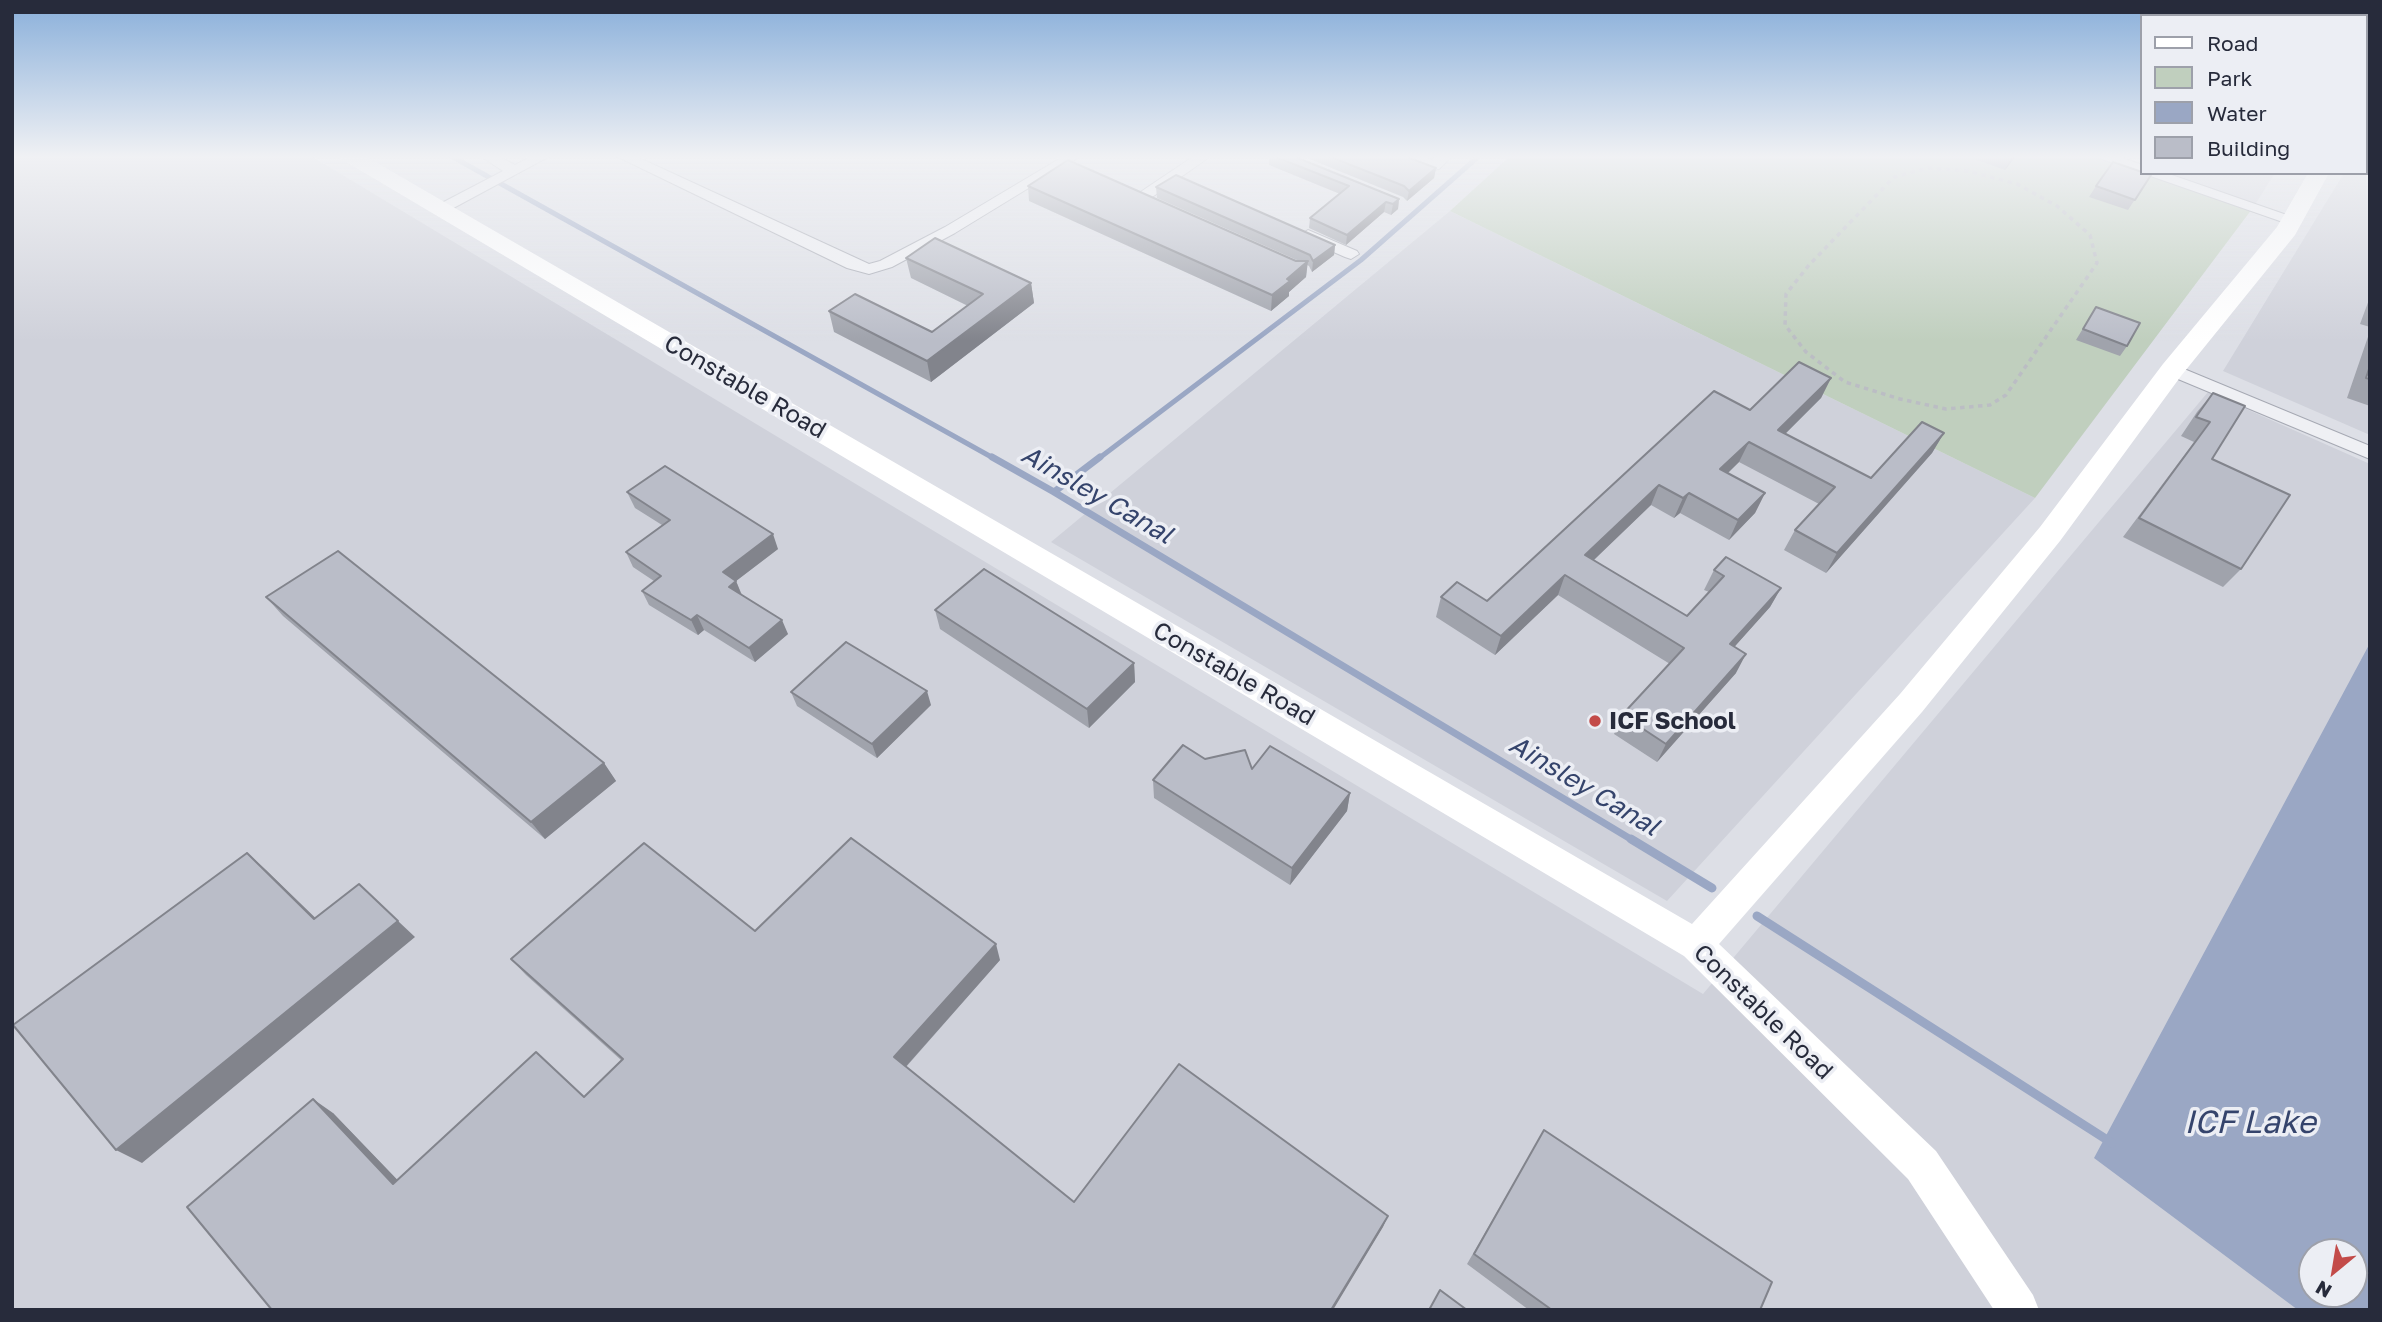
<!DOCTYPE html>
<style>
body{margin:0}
#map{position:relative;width:2382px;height:1322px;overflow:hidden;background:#dddfe6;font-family:"Golos Text",sans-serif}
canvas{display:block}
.frame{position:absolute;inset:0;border:14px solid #272b3b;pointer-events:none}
.legend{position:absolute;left:2140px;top:14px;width:228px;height:161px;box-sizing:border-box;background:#eceef4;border:2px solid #9da0aa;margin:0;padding:9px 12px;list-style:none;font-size:21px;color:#272b3b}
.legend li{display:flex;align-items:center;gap:14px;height:35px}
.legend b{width:35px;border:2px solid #9da0aa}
.north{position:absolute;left:2298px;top:1238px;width:70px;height:70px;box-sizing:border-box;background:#eceef4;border:2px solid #9da0aa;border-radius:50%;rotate:210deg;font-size:19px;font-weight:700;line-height:28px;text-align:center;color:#272b3b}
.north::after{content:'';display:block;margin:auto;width:24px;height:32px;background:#c34b49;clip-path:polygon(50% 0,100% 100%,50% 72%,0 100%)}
</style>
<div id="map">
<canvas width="2382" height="1322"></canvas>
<div class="frame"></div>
<ul class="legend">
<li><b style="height:9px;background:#fff"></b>Road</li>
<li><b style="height:19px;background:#c0cfbe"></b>Park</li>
<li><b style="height:19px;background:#9aa7c4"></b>Water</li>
<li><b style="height:19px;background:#babdc8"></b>Building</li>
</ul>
<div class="north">N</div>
</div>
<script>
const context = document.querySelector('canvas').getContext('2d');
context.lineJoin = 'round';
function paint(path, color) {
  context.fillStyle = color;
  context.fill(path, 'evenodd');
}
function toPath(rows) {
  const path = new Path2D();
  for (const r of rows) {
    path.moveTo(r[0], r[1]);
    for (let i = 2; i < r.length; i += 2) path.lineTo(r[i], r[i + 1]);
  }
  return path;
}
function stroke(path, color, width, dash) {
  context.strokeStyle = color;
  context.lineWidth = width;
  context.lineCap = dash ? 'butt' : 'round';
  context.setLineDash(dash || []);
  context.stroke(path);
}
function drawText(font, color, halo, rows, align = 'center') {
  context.font = font + ' "Golos Text",sans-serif';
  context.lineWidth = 7;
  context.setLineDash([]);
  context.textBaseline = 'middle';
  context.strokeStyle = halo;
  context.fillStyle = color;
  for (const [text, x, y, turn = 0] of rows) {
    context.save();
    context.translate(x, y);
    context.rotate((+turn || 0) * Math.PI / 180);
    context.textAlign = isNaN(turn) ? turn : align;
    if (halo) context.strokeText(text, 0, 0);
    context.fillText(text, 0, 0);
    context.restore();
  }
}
paint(toPath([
 [12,156,311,156,1703,994,2208,392,2370,464,2370,1310,12,1310],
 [2312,1252,2354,1252,2354,1294,2312,1294],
 [2366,156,2370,156,2370,435,2223,371,2344,173,2366,173],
 [2160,173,2275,173,2255,205],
 [1450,211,2035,498,1667,901,1051,542]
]), '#cfd1da');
paint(toPath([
 [1510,156,2108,156,2142,173,2160,173,2255,205,2035,498,1450,211]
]), '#c0cfbe');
paint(toPath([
 [2370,643,2370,1310,2298,1310,2094,1158],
 [2312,1252,2354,1252,2354,1294,2312,1294]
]), '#9aa7c4');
stroke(toPath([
 [451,156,995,459],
 [1098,459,1361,260,1479,156]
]), '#9aa7c4', 5);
stroke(toPath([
 [992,457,1054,492,1634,841],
 [1054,492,1100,457]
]), '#9aa7c4', 7);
stroke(toPath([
 [1631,839,1712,888],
 [1757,916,2112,1143]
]), '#9aa7c4', 9);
const lane = toPath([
 [2105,156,2142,169],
 [2154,173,2292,221]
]);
const street = toPath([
 [480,156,498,156,515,165,532,156,550,156,446,212,436,212,433,209,436,206,503,171,480,156],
 [616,156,635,156,869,264,880,261,945,227,1064,156,1081,156,955,233,892,267,869,274,847,268,616,156],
 [1194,156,1211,156,1145,202,1135,202,1115,191,1123,186,1139,193,1194,156],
 [1401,156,1421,156,1432,160,1436,156,1452,156,1439,169,1434,170,1401,156],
 [1308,230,1357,251,1359,254,1351,259,1345,257,1302,238,1300,235,1308,230],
 [2172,364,2370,446,2370,459,2166,374,2163,370,2166,366,2172,364]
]);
stroke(lane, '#a6a9b3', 10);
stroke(street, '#a6a9b3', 2);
stroke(toPath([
 [1928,168,1968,171,2017,184,2057,206,2090,235,2097,263,2006,395,1990,405,1946,409,1900,399,1845,382,1806,352,1785,325,1786,294,1809,265,1894,177,1928,168]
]), '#bbbdc4', 3.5, [4.5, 4.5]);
stroke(lane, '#eff0f4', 8);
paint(street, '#eff0f4');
paint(toPath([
 [340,156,365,156,1692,924,1900,694,2040,527,2163,364,2277,227,2308,173,2329,173,2295,235,2181,376,2060,541,1922,712,1719,944,1936,1151,2033,1295,2039,1310,1994,1310,1908,1179,1684,956,343,160,340,156]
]), '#fff');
paint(toPath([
 [1269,156,1293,156,1399,199,1398,209,1391,215,1384,212,1346,245,1309,228,1310,218,1340,194,1269,165],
 [1302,156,1411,156,1411,158,1436,168,1434,178,1407,201,1403,197],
 [1966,156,2016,156,2005,170],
 [2151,175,2128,210,2089,197,2096,186],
 [1028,186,1299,261,1157,198,1156,187,1335,245,1334,255,1312,272,1309,266,1307,265,1306,277,1289,292,1289,296,1271,311,1029,201],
 [906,258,1031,283,1034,303,931,382,834,332,829,311,932,332,968,306,911,278],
 [2370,297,2370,327,2360,324],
 [2096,307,2127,346,2120,356,2076,340],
 [2370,331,2370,406,2347,398],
 [1831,378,1821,398,1785,434,1871,478,1944,433,1932,453,1826,573,1784,550,1795,530,1819,504,1739,462,1728,473,1765,493,1755,513,1729,540,1680,513,1674,518,1651,505,1594,560,1687,616,1709,592,1704,590,1714,570,1781,588,1770,607,1734,647,1736,673,1657,762,1614,734,1622,715,1670,664,1558,595,1495,655,1436,617,1441,597,1487,601,1750,410],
 [2213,393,2212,459,2241,569,2223,587,2123,537,2194,442,2181,436,2197,412],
 [627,492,778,549,736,581,742,595,788,634,755,662,704,630,698,635,649,605,642,591,654,581,633,567,626,552,662,525,635,508],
 [266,597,604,763,616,781,545,839,283,616],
 [935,610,1134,663,1135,682,1089,728,940,629],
 [791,692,931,705,877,758,797,706],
 [1205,759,1252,769,1350,793,1347,811,1290,885,1154,798,1153,780],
 [755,931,1000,960,906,1067,1074,1202,1383,1227,272,1310,333,1113,397,1180,584,1097,621,1060,526,975,511,959],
 [1544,1130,1760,1310,1529,1310,1467,1264]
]), '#a0a3ac');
paint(toPath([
 [2012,156,2016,156,2005,170],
 [1436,168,1434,178,1407,201,1409,191],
 [1399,199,1398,209,1391,215,1393,204],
 [1386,202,1384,212,1346,245,1347,235],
 [1335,245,1334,255,1312,272,1313,261],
 [1308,261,1306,277,1289,292,1289,296,1271,311,1272,295,1287,279],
 [1031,283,1034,303,931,382,927,361],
 [1831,378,1821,398,1768,451,1778,430],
 [1944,433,1932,453,1826,573,1837,553],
 [1749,442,1739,462,1711,489,1720,469],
 [1659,485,1651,505,1578,575,1585,555],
 [1689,493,1680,513,1674,518,1683,498],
 [1765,493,1755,513,1729,540,1738,520],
 [773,534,778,549,736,581,742,596,735,602,723,572],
 [1565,575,1558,595,1495,655,1501,636],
 [1781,588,1770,607,1720,663,1730,644],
 [697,615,704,630,698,635,691,620],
 [782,620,788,634,755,662,749,648],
 [1746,654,1736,673,1657,762,1666,744],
 [1134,663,1135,682,1089,728,1087,709],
 [927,691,931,705,877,758,872,744],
 [604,763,616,781,545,839,531,822],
 [1350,793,1347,811,1290,885,1292,868],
 [247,853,266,870,333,935,314,919],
 [398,921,415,937,142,1163,116,1150],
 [996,944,1000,960,901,1072,894,1057],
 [313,1099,333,1113,413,1196,393,1184],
 [1388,1216,1383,1227,1333,1310,1331,1310]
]), '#82848c');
const building = toPath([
 [1273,156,1293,156,1399,199,1393,204,1386,202,1347,235,1310,218,1349,186,1273,156],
 [1328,156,1408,156,1407,157,1436,168,1409,191,1404,186,1328,156],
 [1068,160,1296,261,1308,261,1287,279,1290,281,1272,295,1028,186,1068,160],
 [2113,162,2142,172,2142,173,2151,175,2135,200,2096,186,2113,162],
 [1176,175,1335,245,1313,261,1310,255,1156,187,1176,175],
 [935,238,1031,283,927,361,829,311,855,294,932,332,983,294,906,258,935,238],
 [2096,307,2140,323,2127,346,2083,329,2096,307],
 [1799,362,1831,378,1778,430,1871,478,1922,422,1944,433,1837,553,1795,530,1835,487,1749,442,1720,469,1765,493,1738,520,1689,493,1683,498,1659,485,1585,555,1687,616,1724,576,1714,570,1726,557,1781,588,1730,644,1746,654,1666,744,1622,715,1684,648,1565,575,1501,636,1441,597,1457,582,1487,601,1714,391,1750,410,1799,362],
 [2370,366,2370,379,2366,378,2370,366],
 [2213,393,2245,406,2212,459,2290,495,2241,569,2139,518,2210,422,2196,417,2213,393],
 [665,466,773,534,723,572,736,581,729,587,782,620,749,648,697,615,691,620,642,591,661,576,626,552,670,520,627,492,665,466],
 [338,551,604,763,531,822,266,597,338,551],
 [984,569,1134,663,1087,709,935,610,984,569],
 [846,642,927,691,872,744,791,692,846,642],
 [1183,745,1205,759,1245,750,1252,769,1270,746,1350,793,1292,868,1153,780,1183,745],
 [851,838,996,944,894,1057,1074,1202,1179,1064,1388,1216,1331,1310,272,1310,187,1207,313,1099,393,1184,536,1052,584,1097,623,1059,511,959,644,843,755,931,851,838],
 [247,853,314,919,359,884,398,921,116,1150,13,1025,247,853],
 [1544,1130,1772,1282,1760,1310,1552,1310,1474,1254,1544,1130],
 [1440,1290,1467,1310,1429,1310,1440,1290]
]);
paint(building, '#babdc8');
stroke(building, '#82848c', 2);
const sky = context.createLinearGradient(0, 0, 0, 341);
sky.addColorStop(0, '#89afda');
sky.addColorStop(0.46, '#f0f1f4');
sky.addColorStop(1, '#f0f1f400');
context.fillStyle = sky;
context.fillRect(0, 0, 2382, 341);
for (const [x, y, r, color] of [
 [1595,721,7,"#c34b49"]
]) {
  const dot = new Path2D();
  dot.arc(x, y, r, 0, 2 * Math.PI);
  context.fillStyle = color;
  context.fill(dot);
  stroke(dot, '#eceef4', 2.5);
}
drawText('24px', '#272b3b', '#eceef4', [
 ["Constable Road",745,387,30],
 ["Constable Road",1234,674,30],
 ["Constable Road",1763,1012,44]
]);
drawText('bold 24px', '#272b3b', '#eceef4', [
 ["ICF School",1609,721]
], 'left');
drawText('italic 26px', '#35446c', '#eceef4', [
 ["Ainsley Canal",1097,495,30],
 ["Ainsley Canal",1584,786,31]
]);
drawText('italic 32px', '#35446c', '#eceef4', [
 ["ICF Lake",2250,1123]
]);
</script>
